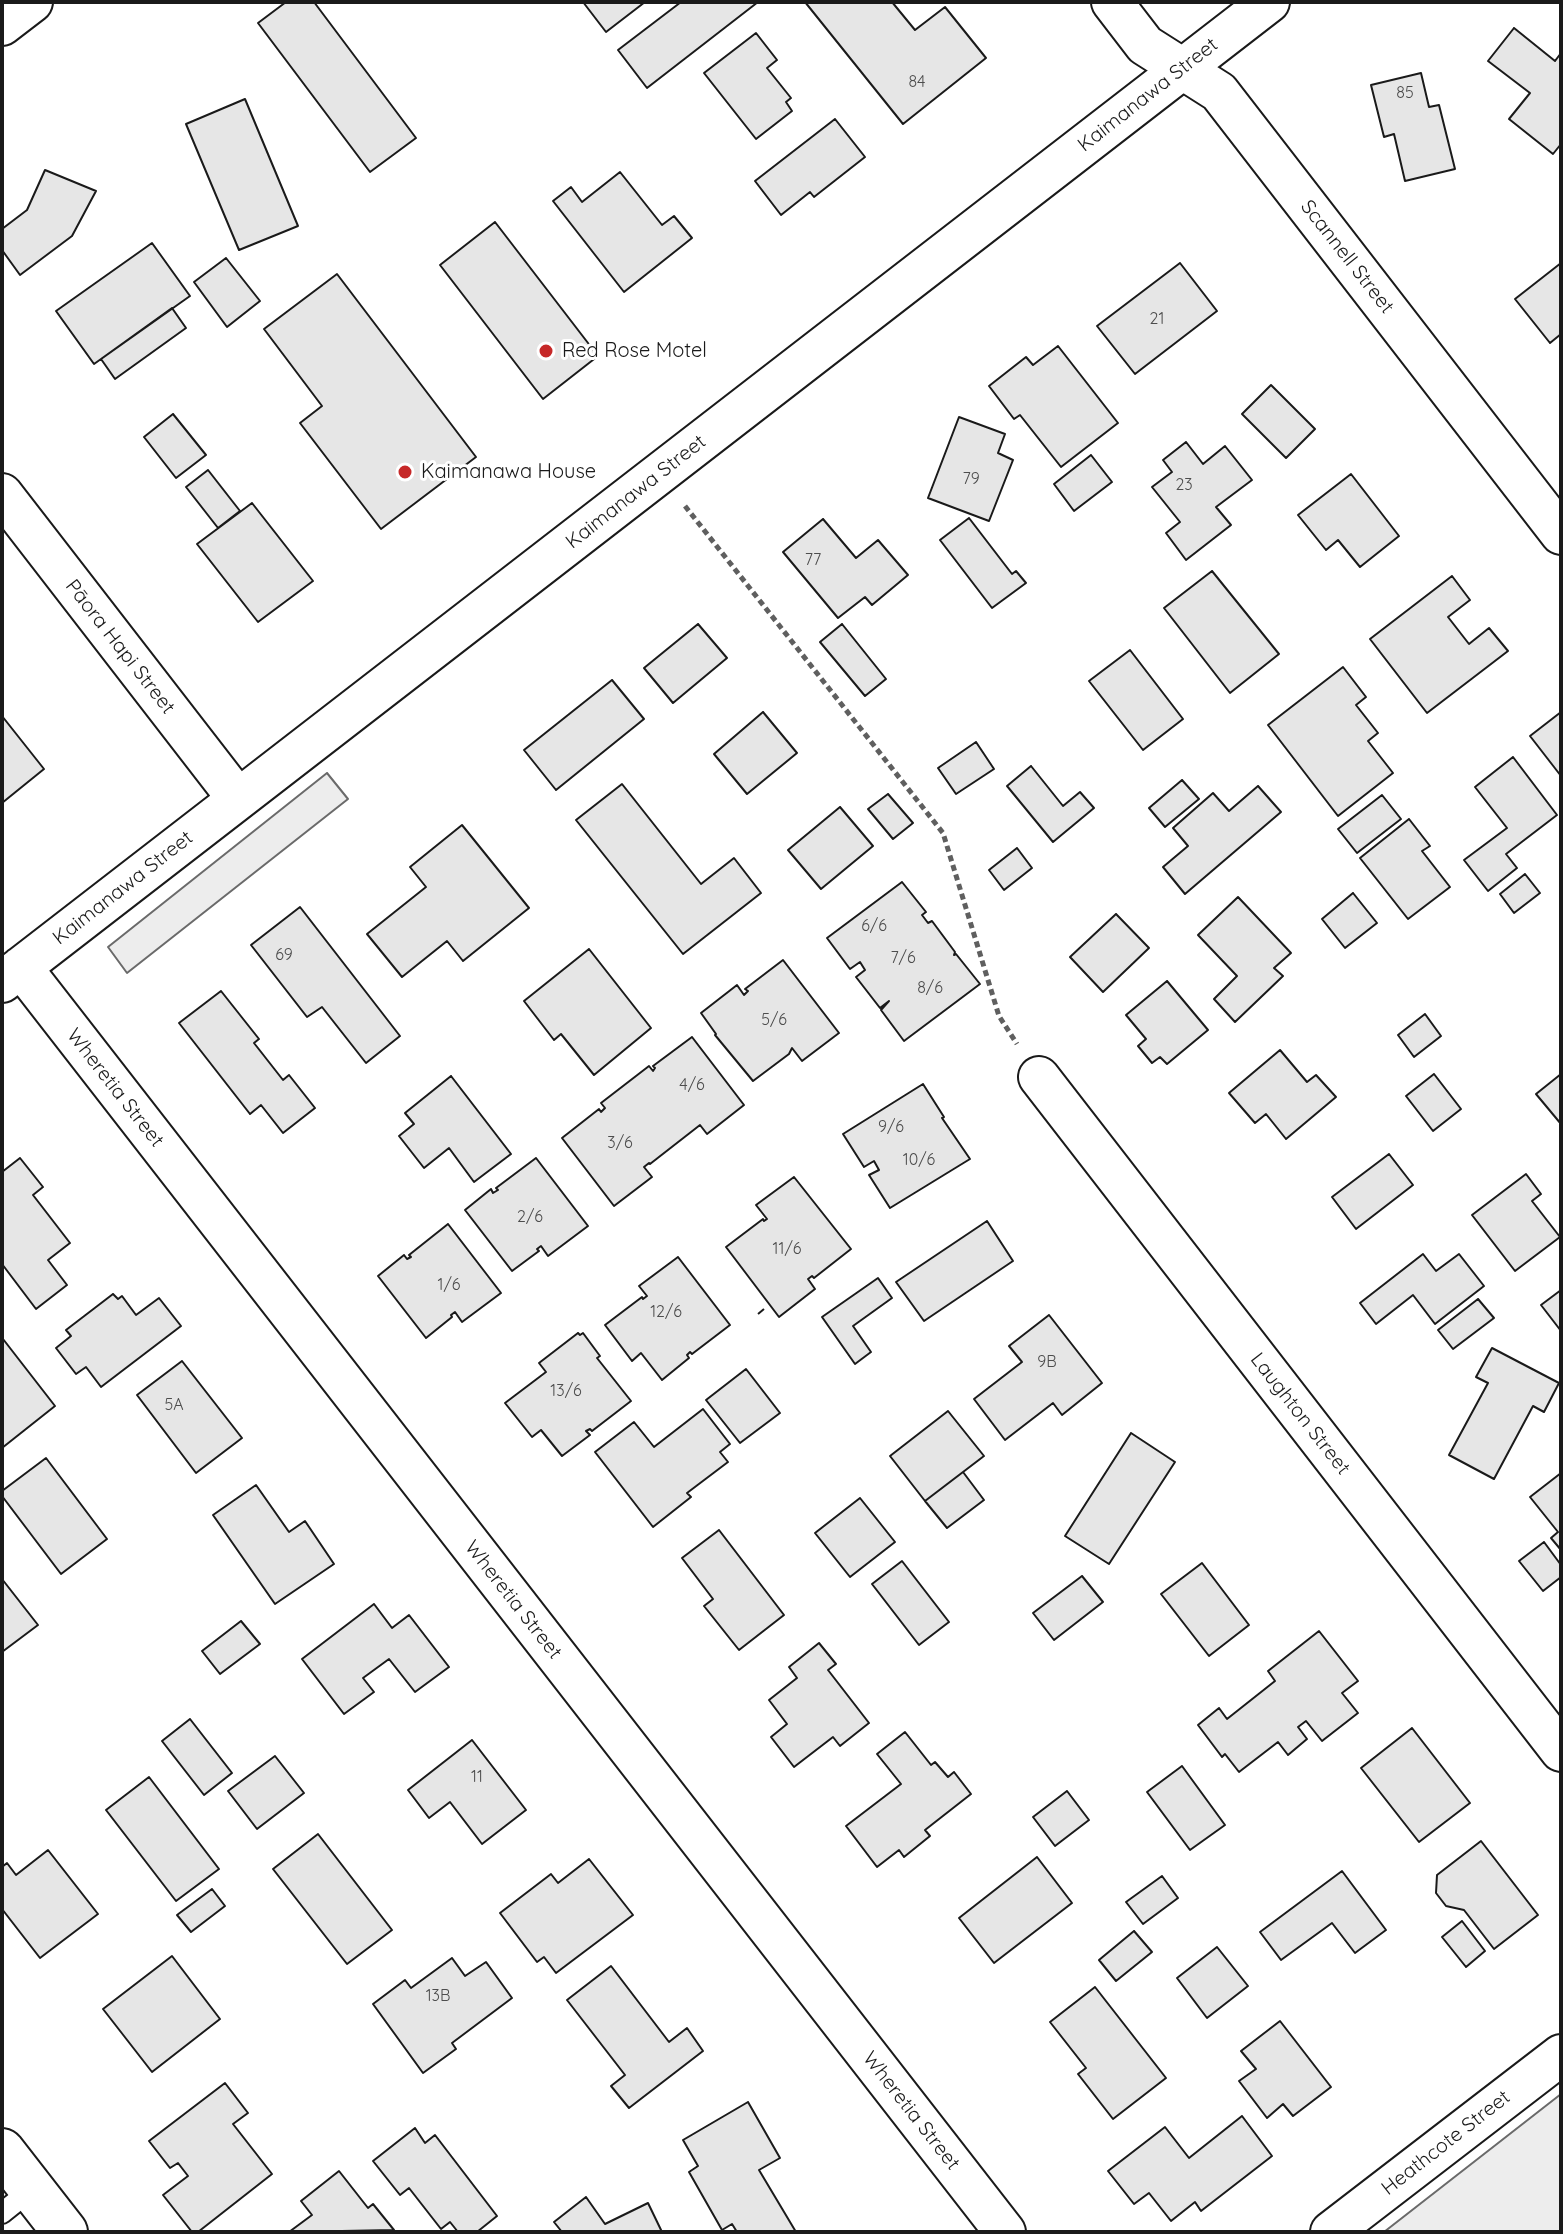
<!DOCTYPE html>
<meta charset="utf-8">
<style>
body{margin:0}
#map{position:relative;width:1563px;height:2234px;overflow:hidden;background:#fff;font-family:Quicksand,sans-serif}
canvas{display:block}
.frame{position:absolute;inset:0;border:4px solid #1a1a1a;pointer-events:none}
</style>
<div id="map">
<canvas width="1563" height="2234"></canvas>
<div class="frame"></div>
</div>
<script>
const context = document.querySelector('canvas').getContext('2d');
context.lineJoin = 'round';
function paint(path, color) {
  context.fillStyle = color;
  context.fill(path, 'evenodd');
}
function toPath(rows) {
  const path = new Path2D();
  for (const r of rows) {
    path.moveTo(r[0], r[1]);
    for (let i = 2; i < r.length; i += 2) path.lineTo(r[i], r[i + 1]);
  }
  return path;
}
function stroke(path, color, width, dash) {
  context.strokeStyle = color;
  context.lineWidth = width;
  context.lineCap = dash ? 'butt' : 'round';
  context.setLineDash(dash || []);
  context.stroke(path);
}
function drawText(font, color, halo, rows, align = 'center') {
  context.font = font + ' Quicksand,sans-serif';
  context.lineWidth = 6;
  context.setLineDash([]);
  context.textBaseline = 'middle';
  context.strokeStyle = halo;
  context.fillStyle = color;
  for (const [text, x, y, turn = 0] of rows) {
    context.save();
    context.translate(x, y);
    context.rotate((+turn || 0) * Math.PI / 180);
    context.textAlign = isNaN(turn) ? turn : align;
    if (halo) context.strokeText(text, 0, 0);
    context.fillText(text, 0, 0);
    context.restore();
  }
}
const built = toPath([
 [327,773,348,799,127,973,108,947,327,773],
 [1561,2094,1561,2232,1384,2232,1561,2094]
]);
paint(built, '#ededed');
stroke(built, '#6a6a6a', 2);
const building = toPath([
 [286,2,314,2,416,138,370,172,258,23,286,2],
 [583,2,645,2,606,32,583,2],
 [681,2,758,2,647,88,618,50,681,2],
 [805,2,892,2,915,30,945,7,986,58,903,124,805,2],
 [1514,28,1555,61,1561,53,1561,144,1553,154,1509,119,1530,93,1488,61,1514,28],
 [756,33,777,60,767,68,791,98,786,102,792,111,756,139,704,73,756,33],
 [1421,73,1429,107,1439,105,1455,169,1405,181,1394,134,1384,137,1371,85,1421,73],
 [245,99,298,226,239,250,186,124,245,99],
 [835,119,865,157,814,197,810,192,781,215,755,181,835,119],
 [45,170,96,191,72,236,20,275,2,250,2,229,27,210,45,170],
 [620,172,662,225,674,216,692,238,624,292,553,201,571,187,582,202,620,172],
 [495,222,598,356,543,399,440,265,495,222],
 [152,243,190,296,94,364,56,311,152,243],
 [226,258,260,301,227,327,194,282,226,258],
 [1180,263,1217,311,1135,374,1097,326,1180,263],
 [1561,263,1561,334,1550,343,1515,299,1561,263],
 [337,274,476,457,381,529,300,423,322,406,264,329,337,274],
 [172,308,186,328,115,379,101,359,172,308],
 [1058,346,1118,423,1061,467,1020,415,1014,419,989,386,1026,357,1033,365,1058,346],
 [1271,385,1315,429,1286,458,1242,414,1271,385],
 [173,414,206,455,176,478,144,437,173,414],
 [959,417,1005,434,998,453,1013,460,989,521,928,498,959,417],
 [1186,442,1203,464,1225,446,1252,480,1216,507,1231,525,1186,560,1166,533,1180,522,1152,487,1172,472,1163,460,1186,442],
 [1091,455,1112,482,1074,511,1054,484,1091,455],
 [208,470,240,511,218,528,186,487,208,470],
 [1351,474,1399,536,1360,567,1338,540,1326,550,1298,515,1351,474],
 [252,503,313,581,258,622,197,544,252,503],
 [969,518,1012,574,1016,571,1026,583,992,608,940,540,969,518],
 [823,519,856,558,878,540,908,575,872,605,865,597,838,618,783,552,823,519],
 [1212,571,1279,654,1230,693,1164,608,1212,571],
 [1452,576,1470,600,1448,617,1469,644,1489,628,1508,651,1427,713,1370,639,1452,576],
 [698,624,727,658,673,703,644,668,698,624],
 [842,624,886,679,865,696,820,642,842,624],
 [1130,650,1183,719,1143,750,1089,681,1130,650],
 [1343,667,1366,697,1356,705,1378,733,1368,741,1393,773,1338,816,1268,725,1343,667],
 [612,680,644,719,556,790,524,750,612,680],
 [763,712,797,753,747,794,714,754,763,712],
 [1561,712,1561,776,1530,736,1561,712],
 [2,716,44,769,2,803,2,716],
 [976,742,994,769,956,794,938,768,976,742],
 [1513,757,1557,815,1506,854,1517,868,1488,891,1464,860,1507,828,1475,787,1513,757],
 [1031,766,1063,806,1080,792,1094,808,1053,842,1007,786,1031,766],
 [1182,780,1199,799,1165,827,1149,808,1182,780],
 [622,784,701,884,734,858,761,893,683,954,576,820,622,784],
 [1258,786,1281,812,1185,894,1163,867,1188,846,1173,828,1213,793,1229,811,1258,786],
 [888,794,913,823,893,839,868,809,888,794],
 [1382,795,1401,819,1357,853,1338,829,1382,795],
 [840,807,873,846,821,889,788,850,840,807],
 [1409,819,1430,846,1422,851,1450,887,1408,919,1360,858,1409,819],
 [462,825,529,908,463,961,447,941,402,977,367,934,426,887,410,867,462,825],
 [1017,848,1032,868,1004,890,989,870,1017,848],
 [1525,874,1540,893,1514,913,1500,894,1525,874],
 [902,882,926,912,922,915,928,923,932,921,955,952,954,955,956,954,980,984,904,1041,881,1010,889,1001,880,1008,856,977,865,970,860,962,850,969,827,938,902,882],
 [1353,893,1377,923,1345,948,1322,919,1353,893],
 [1238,897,1291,953,1274,968,1283,976,1235,1022,1214,999,1237,976,1198,935,1238,897],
 [300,907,400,1036,366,1063,322,1007,307,1017,251,945,300,907],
 [1116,914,1149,948,1103,992,1070,957,1116,914],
 [589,949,651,1028,594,1075,561,1034,554,1040,524,1001,589,949],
 [783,960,839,1033,802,1061,792,1048,789,1054,753,1081,715,1035,716,1034,701,1013,737,985,744,995,748,991,745,989,783,960],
 [1167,981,1208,1030,1167,1064,1160,1057,1152,1063,1138,1046,1146,1039,1126,1015,1167,981],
 [221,991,259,1039,254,1043,283,1080,289,1075,315,1108,283,1133,261,1105,250,1114,179,1023,221,991],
 [1425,1014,1441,1036,1414,1057,1398,1035,1425,1014],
 [692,1037,744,1105,707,1134,700,1125,650,1164,649,1163,644,1167,652,1177,614,1206,562,1138,599,1109,601,1112,605,1108,601,1103,649,1066,653,1071,655,1068,653,1066,692,1037],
 [1280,1050,1307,1082,1316,1075,1336,1097,1286,1139,1266,1114,1255,1123,1229,1093,1280,1050],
 [1434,1074,1461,1109,1433,1131,1406,1096,1434,1074],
 [1561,1074,1561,1124,1536,1094,1561,1074],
 [451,1076,511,1154,474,1182,449,1148,424,1168,399,1136,414,1124,405,1113,451,1076],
 [923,1084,944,1117,942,1118,970,1159,890,1208,869,1175,879,1170,874,1161,864,1167,843,1134,923,1084],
 [1389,1154,1413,1185,1356,1229,1332,1197,1389,1154],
 [20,1158,43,1187,33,1195,70,1243,48,1260,67,1285,36,1309,2,1264,2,1172,20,1158],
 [536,1158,588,1226,548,1256,541,1246,537,1249,539,1251,512,1271,465,1210,491,1189,493,1193,498,1190,496,1188,536,1158],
 [1526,1174,1541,1194,1532,1201,1560,1237,1515,1271,1472,1215,1526,1174],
 [794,1177,851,1249,814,1278,812,1276,808,1279,815,1289,779,1317,726,1247,763,1219,764,1221,767,1219,756,1205,794,1177],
 [987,1221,1013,1261,924,1321,896,1282,987,1221],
 [448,1224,501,1293,462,1322,455,1312,451,1315,452,1317,426,1338,378,1276,404,1255,407,1259,411,1257,409,1255,448,1224],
 [1423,1254,1436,1271,1459,1254,1484,1286,1435,1324,1413,1295,1376,1324,1360,1303,1423,1254],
 [678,1257,730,1325,692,1354,690,1352,687,1355,689,1358,662,1380,641,1353,632,1361,605,1325,642,1297,643,1299,647,1296,639,1286,678,1257],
 [878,1278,892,1298,853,1326,871,1352,855,1364,822,1317,878,1278],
 [1561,1290,1561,1331,1541,1305,1561,1290],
 [113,1294,118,1299,122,1296,136,1315,159,1298,181,1326,101,1387,86,1367,76,1374,56,1348,71,1336,66,1330,113,1294],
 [1478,1299,1494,1318,1453,1349,1438,1330,1478,1299],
 [1049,1315,1102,1383,1062,1415,1053,1403,1005,1440,974,1399,1022,1362,1009,1346,1049,1315],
 [578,1333,580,1335,583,1333,600,1356,597,1358,631,1401,592,1431,590,1429,586,1431,590,1435,562,1456,541,1430,532,1437,505,1403,546,1372,539,1363,578,1333],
 [3,1339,55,1406,2,1448,2,1340,3,1339],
 [1492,1348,1559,1383,1544,1412,1533,1406,1494,1479,1449,1455,1488,1383,1476,1377,1492,1348],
 [182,1361,242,1438,196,1473,137,1395,182,1361],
 [746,1369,780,1413,740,1443,706,1400,746,1369],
 [703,1409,730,1444,720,1452,728,1462,687,1493,691,1497,653,1527,595,1452,634,1422,654,1447,703,1409],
 [948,1411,984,1456,925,1501,890,1456,948,1411],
 [1131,1433,1175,1462,1109,1564,1065,1536,1131,1433],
 [46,1458,107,1539,61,1574,2,1496,2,1491,46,1458],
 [963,1472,984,1500,947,1528,925,1501,963,1472],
 [1561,1473,1561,1550,1551,1538,1558,1532,1530,1497,1561,1473],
 [256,1485,289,1532,305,1521,334,1564,275,1604,213,1515,256,1485],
 [860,1498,895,1542,850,1577,815,1533,860,1498],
 [719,1530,784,1615,739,1650,704,1606,713,1599,682,1558,719,1530],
 [1544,1542,1561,1565,1561,1577,1543,1591,1519,1561,1544,1542],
 [902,1561,949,1622,919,1645,872,1584,902,1561],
 [1202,1563,1249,1625,1209,1656,1161,1594,1202,1563],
 [1082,1576,1103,1602,1054,1640,1033,1613,1082,1576],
 [2,1579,38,1625,2,1652,2,1579],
 [374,1604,392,1628,409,1615,449,1667,415,1692,389,1659,363,1678,374,1692,344,1714,302,1659,374,1604],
 [241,1621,260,1644,220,1674,202,1651,241,1621],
 [1319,1631,1358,1681,1342,1693,1358,1713,1322,1741,1306,1721,1298,1727,1307,1739,1288,1755,1278,1742,1239,1772,1225,1754,1222,1757,1198,1725,1219,1708,1227,1719,1275,1681,1268,1671,1319,1631],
 [819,1643,836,1664,828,1670,869,1723,840,1746,833,1737,794,1767,771,1737,787,1724,769,1700,797,1678,789,1667,819,1643],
 [190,1719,232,1773,204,1795,162,1741,190,1719],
 [1412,1728,1470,1803,1419,1842,1361,1768,1412,1728],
 [905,1732,931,1765,935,1762,948,1777,954,1772,971,1794,925,1830,930,1836,904,1857,899,1850,877,1867,846,1826,901,1784,877,1754,905,1732],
 [472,1740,526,1810,482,1844,450,1802,429,1818,408,1790,472,1740],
 [275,1756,304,1793,257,1829,228,1791,275,1756],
 [1182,1766,1225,1825,1190,1850,1147,1792,1182,1766],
 [149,1777,219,1869,176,1901,106,1810,149,1777],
 [1067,1791,1089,1820,1055,1846,1033,1817,1067,1791],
 [318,1834,392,1930,347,1964,273,1869,318,1834],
 [1481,1841,1538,1915,1494,1949,1464,1910,1446,1906,1436,1893,1437,1875,1481,1841],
 [48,1850,98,1914,40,1958,2,1909,2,1867,7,1863,16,1875,48,1850],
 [1037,1857,1072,1903,994,1963,959,1918,1037,1857],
 [589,1859,633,1915,556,1973,544,1957,537,1962,500,1913,551,1874,558,1883,589,1859],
 [1342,1871,1386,1930,1355,1953,1332,1923,1281,1960,1260,1932,1342,1871],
 [1162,1876,1178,1898,1143,1924,1126,1902,1162,1876],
 [212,1889,225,1906,191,1932,177,1915,212,1889],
 [1462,1921,1485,1951,1466,1967,1442,1937,1462,1921],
 [1134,1931,1152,1952,1116,1981,1099,1960,1134,1931],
 [1217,1947,1248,1986,1207,2018,1177,1978,1217,1947],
 [172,1956,220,2019,152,2072,103,2009,172,1956],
 [452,1958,465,1976,486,1962,512,1998,452,2043,456,2049,423,2073,373,2004,405,1980,411,1988,452,1958],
 [611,1966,669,2042,687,2028,703,2051,629,2108,611,2086,625,2075,567,2000,611,1966],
 [1095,1987,1166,2078,1113,2119,1078,2074,1086,2068,1050,2022,1095,1987],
 [1280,2021,1331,2087,1293,2116,1283,2104,1267,2118,1239,2081,1256,2069,1241,2051,1280,2021],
 [225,2083,248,2113,233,2124,272,2174,198,2232,192,2232,163,2195,188,2176,178,2163,170,2168,149,2141,225,2083],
 [748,2102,780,2158,759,2170,796,2232,737,2232,732,2224,722,2230,689,2172,698,2166,683,2140,748,2102],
 [1242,2116,1272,2156,1201,2211,1195,2202,1171,2221,1149,2193,1134,2204,1108,2171,1165,2127,1189,2158,1242,2116],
 [415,2128,425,2143,435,2135,497,2216,477,2232,458,2232,450,2222,441,2229,409,2188,400,2195,373,2161,415,2128],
 [339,2171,368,2208,373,2204,394,2230,289,2232,312,2215,301,2201,339,2171],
 [586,2197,605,2224,648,2203,662,2232,562,2232,554,2222,586,2197]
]);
paint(building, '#e6e6e6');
stroke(building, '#1a1a1a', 2);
const service = toPath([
 [2,2213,32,2189]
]);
const minor = toPath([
 [1112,2,1145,45,1219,92,1561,534],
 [2,25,32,2],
 [2,494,238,799],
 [21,967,1005,2232],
 [2,982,1269,2],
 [1039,1077,1561,1751],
 [1331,2232,1561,2055]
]);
const tertiary = toPath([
 [2,2151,65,2232]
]);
stroke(service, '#1a1a1a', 24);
stroke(minor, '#1a1a1a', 44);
stroke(tertiary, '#1a1a1a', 48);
stroke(toPath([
 [685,506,943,833,999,1016,1017,1044]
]), '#5f5f5f', 5, [6, 4]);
stroke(service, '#fff', 20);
stroke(minor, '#fff', 40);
stroke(tertiary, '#fff', 44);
stroke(toPath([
 [758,1314,764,1309]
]), '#1a1a1a', 2, [10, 4]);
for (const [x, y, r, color] of [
 [546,351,8,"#c62828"],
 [405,472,8,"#c62828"]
]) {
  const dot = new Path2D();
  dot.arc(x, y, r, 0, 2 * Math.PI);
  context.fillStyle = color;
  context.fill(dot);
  stroke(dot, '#fff', 3);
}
drawText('16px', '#4d4d4d', null, [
 ["84",917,82],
 ["85",1405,93],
 ["21",1157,319],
 ["79",971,479],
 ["23",1184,485],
 ["77",813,560],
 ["6/6",874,926],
 ["69",284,955],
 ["7/6",903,958],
 ["8/6",930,988],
 ["5/6",774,1020],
 ["4/6",692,1085],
 ["9/6",891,1127],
 ["3/6",620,1143],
 ["10/6",919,1160],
 ["2/6",530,1217],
 ["11/6",787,1249],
 ["1/6",449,1285],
 ["12/6",666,1312],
 ["9B",1047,1362],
 ["13/6",566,1391],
 ["5A",174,1405],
 ["11",477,1777],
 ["13B",438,1996]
]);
drawText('20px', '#1a1a1a', '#fff', [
 ["Kaimanawa Street",1148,95,-38],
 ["Scannell Street",1347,257,52],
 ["Kaimanawa Street",636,492,-38],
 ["Pāora Hapi Street",120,647,52],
 ["Kaimanawa Street",123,888,-38],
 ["Wheretia Street",115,1088,52],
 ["Laughton Street",1300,1414,52],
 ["Wheretia Street",513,1600,52],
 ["Wheretia Street",911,2111,52],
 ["Heathcote Street",1446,2143,-38]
]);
drawText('20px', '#1a1a1a', '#fff', [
 ["Red Rose Motel",562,351],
 ["Kaimanawa House",421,472]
], 'left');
</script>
